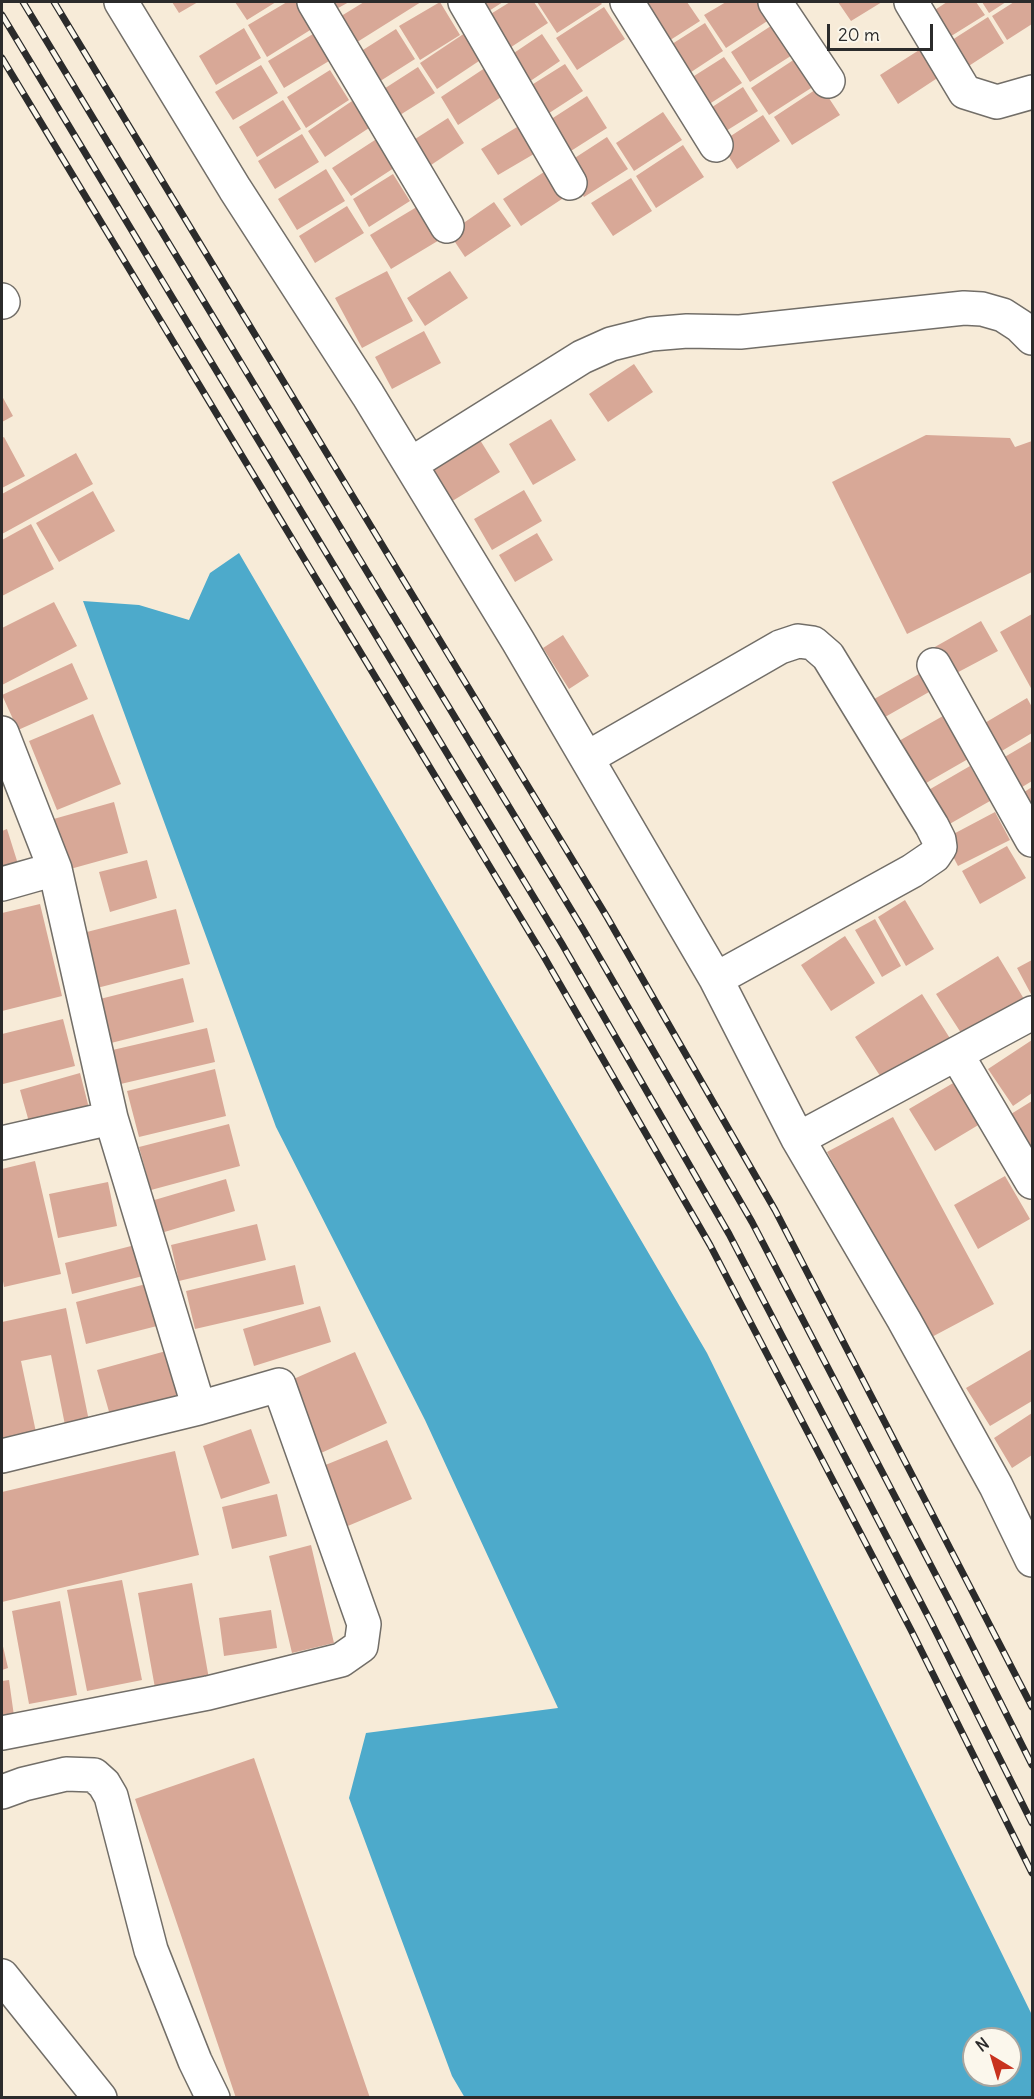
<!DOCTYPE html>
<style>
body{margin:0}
#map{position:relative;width:1034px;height:2099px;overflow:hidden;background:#f7ebd8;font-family:Delius,sans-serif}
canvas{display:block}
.frame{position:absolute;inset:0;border:3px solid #2b2b2b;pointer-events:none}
.north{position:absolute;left:962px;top:2027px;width:60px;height:60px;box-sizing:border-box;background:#fbf7ec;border:2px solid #a8a59f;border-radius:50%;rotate:322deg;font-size:16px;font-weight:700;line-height:24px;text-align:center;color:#2b2b2b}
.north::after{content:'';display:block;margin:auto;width:21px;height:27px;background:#c8321e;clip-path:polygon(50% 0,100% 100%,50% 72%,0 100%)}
.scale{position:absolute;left:827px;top:24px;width:106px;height:27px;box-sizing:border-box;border:3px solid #2b2b2b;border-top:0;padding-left:8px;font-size:18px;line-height:21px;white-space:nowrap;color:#2b2b2b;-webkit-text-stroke:4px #fbf7ec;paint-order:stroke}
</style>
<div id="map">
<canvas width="1034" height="2099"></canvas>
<div class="frame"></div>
<div class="north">N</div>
<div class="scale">20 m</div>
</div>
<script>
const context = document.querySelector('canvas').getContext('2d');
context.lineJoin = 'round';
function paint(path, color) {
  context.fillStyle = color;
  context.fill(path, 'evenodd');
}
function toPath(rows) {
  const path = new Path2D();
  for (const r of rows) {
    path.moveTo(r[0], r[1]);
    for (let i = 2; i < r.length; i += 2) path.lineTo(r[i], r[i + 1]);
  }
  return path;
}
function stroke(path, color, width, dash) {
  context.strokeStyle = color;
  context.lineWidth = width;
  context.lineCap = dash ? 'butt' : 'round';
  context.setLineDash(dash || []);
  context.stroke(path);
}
paint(toPath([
 [239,553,707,1353,1032,2015,1032,2097,465,2098,452,2076,349,1798,366,1733,558,1708,425,1420,276,1127,83,601,139,605,189,620,210,573],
 [974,2039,1010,2039,1010,2075,974,2075]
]), '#4daacb');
paint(toPath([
 [172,2,198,2,179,13],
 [235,2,276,2,247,20],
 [287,2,299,2,315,27,267,57,248,25],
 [325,2,349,2,331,12],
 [364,2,421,2,354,44,338,18],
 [440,2,460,35,420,60,399,26],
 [472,2,503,2,481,16],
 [510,2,534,2,548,23,502,53,481,20],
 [537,2,600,2,602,4,557,33],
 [651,2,687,2,700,21,661,46,638,10],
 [726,2,766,2,775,16,726,48,704,15],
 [838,2,882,2,851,21],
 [947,2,976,2,985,15,940,43,924,17],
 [982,2,1006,2,989,13],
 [1014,2,1032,2,1032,24,1007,40,992,16],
 [604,7,625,39,577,70,556,38],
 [988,17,1004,43,958,73,941,47],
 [777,22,797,52,750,82,731,52],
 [705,23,723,51,679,80,661,51],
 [244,28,261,58,216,85,199,56],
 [396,29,415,59,374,85,355,55],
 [465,33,482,59,437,89,420,63],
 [313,34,329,61,284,88,268,61],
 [542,34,560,61,523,86,505,59],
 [927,45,945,73,898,104,880,75],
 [801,55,819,83,769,115,751,88],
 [724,57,742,83,700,110,683,83],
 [494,62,512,90,458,125,441,97],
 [565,64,583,91,540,119,522,91],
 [261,65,278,93,233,120,215,92],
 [418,67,435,93,392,120,376,94],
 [330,70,349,100,306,128,287,97],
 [821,86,840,115,792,145,774,117],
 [743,87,758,111,718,136,703,113],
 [587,96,607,128,563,156,542,125],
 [283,100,301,129,257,157,239,127],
 [352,101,369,128,325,157,308,131],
 [663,112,682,140,634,171,616,143],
 [763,115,780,141,737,169,720,143],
 [448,118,464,143,428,167,412,141],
 [522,124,539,151,498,175,481,149],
 [302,134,319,162,275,189,258,161],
 [607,137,628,169,584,197,564,165],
 [378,138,397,166,351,196,332,168],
 [683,145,704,177,656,208,636,176],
 [326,169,345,201,297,230,278,199],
 [547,170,565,197,521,226,503,199],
 [393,174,410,201,369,227,353,199],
 [631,178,652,211,613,236,591,203],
 [494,202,511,226,465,257,449,233],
 [420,205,441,239,391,269,370,235],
 [347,206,364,233,315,263,299,236],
 [387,271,413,321,362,348,335,298],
 [450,271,468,298,425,326,407,298],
 [424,331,441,363,392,389,375,357],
 [634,364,653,392,608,422,589,394],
 [2,396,13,416,2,422],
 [551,419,576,460,533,485,509,444],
 [926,435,1010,438,1015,447,1032,441,1032,572,907,634,832,482],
 [4,437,25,476,2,488,2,438],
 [480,440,500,472,449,503,430,471],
 [76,453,93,484,2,534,2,494],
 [524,490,542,521,492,550,474,519],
 [93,491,115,531,59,562,36,523],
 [31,524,54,569,2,596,2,540],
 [537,533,553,560,515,582,499,555],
 [54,602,77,646,2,685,2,628],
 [1032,614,1032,690,1000,632],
 [981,621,998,651,949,677,933,648],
 [563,635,589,676,569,689,543,648],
 [72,663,88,699,18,730,2,695],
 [919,674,929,692,878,721,867,703],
 [1027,698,1032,707,1032,733,995,755,978,727],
 [950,712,975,755,914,790,890,746],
 [93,714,121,784,57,810,29,741],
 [1032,741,1032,781,1014,792,996,762],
 [970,766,990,801,939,830,920,795],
 [1032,787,1032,821,1018,796],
 [114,802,128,853,63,871,50,820],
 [995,812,1010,840,958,866,944,839],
 [7,829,18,864,2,870,2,831],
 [1007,846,1026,878,980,904,962,871],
 [147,860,157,898,110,912,99,872],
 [905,900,934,949,906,966,878,917],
 [40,904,62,996,2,1011,2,913],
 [176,909,190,964,97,988,83,933],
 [875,919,901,966,882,977,855,930],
 [845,936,875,983,831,1011,801,965],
 [998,956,1024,999,963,1036,936,994],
 [1032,960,1032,996,1017,968],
 [183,978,194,1022,111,1043,100,999],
 [922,994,951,1040,884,1082,855,1037],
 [63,1019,75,1066,3,1084,2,1034],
 [207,1028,215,1062,112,1086,104,1052],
 [1032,1040,1032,1093,1013,1106,988,1069],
 [215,1069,226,1116,139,1137,127,1091],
 [80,1073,90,1112,31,1129,20,1090],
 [960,1079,985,1121,935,1151,909,1109],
 [1032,1101,1032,1149,1011,1114],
 [893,1117,994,1304,928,1339,827,1152],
 [229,1124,240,1166,151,1190,139,1147],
 [35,1161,61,1274,4,1287,2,1275,2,1169],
 [1005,1176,1030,1219,978,1249,954,1205],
 [226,1179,235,1211,161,1233,151,1201],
 [108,1182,117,1226,58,1238,49,1194],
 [257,1224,266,1260,179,1281,171,1245],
 [135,1245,143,1276,72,1294,65,1263],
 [295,1265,304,1304,195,1329,186,1291],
 [146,1284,157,1326,86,1344,76,1302],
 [320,1306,331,1342,254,1366,243,1329],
 [66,1308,90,1426,66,1430,51,1355,21,1361,37,1437,2,1444,2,1322],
 [1032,1349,1032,1401,990,1426,966,1388],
 [166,1351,180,1404,112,1422,97,1370],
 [355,1352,387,1423,321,1453,289,1381],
 [1032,1413,1032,1455,1012,1468,994,1438],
 [251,1429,270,1483,221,1499,203,1446],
 [387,1440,412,1499,343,1528,318,1468],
 [175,1451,199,1555,2,1602,2,1492],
 [277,1494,287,1536,232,1549,222,1507],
 [311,1545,334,1643,292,1653,269,1556],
 [122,1580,142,1680,87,1691,67,1590],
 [192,1583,209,1679,155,1688,138,1593],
 [60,1601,77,1695,29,1704,12,1611],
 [271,1610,277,1648,224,1656,219,1618],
 [2,1642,8,1668,2,1670],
 [9,1680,14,1716,2,1718,2,1681],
 [254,1758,370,2098,236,2098,135,1799]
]), '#d8a897');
const minor = toPath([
 [121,2,235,189,368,395,518,641,716,979,798,1139,904,1320,996,1486,1032,1560],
 [314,2,447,226],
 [465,2,570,183],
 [627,2,716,145],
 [775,2,828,81],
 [911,2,965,92,997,102,1032,92],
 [2,300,3,302],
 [411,464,582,357,611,344,651,334,687,331,740,332,964,308,982,309,1003,315,1020,326,1032,338],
 [934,665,1032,840],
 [2,733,55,869,111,1118,199,1408],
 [587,758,780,647,798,641,813,643,828,656,932,826,939,840,940,847,934,856,912,871,716,979],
 [2,884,55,869],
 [957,1055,1032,1182],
 [798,1139,1032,1013],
 [2,1143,111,1118],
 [2,1456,199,1408,279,1385,364,1624,361,1646,341,1660,208,1693,2,1733],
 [2,1792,24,1784,66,1774,94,1775,104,1784,111,1796,151,1950,195,2061,213,2098],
 [2,1976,100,2098]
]);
stroke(minor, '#726e68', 36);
stroke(minor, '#fff', 33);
const rail = toPath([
 [23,2,584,931,752,1222,953,1608,1032,1765],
 [54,2,607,917,775,1210,1032,1707],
 [2,15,562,944,729,1234,930,1620,1032,1823],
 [2,58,543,955,710,1245,911,1630,1032,1873]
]);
stroke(rail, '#2b2b2b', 7);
stroke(rail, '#fbf7ec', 4.5, [14]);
</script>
